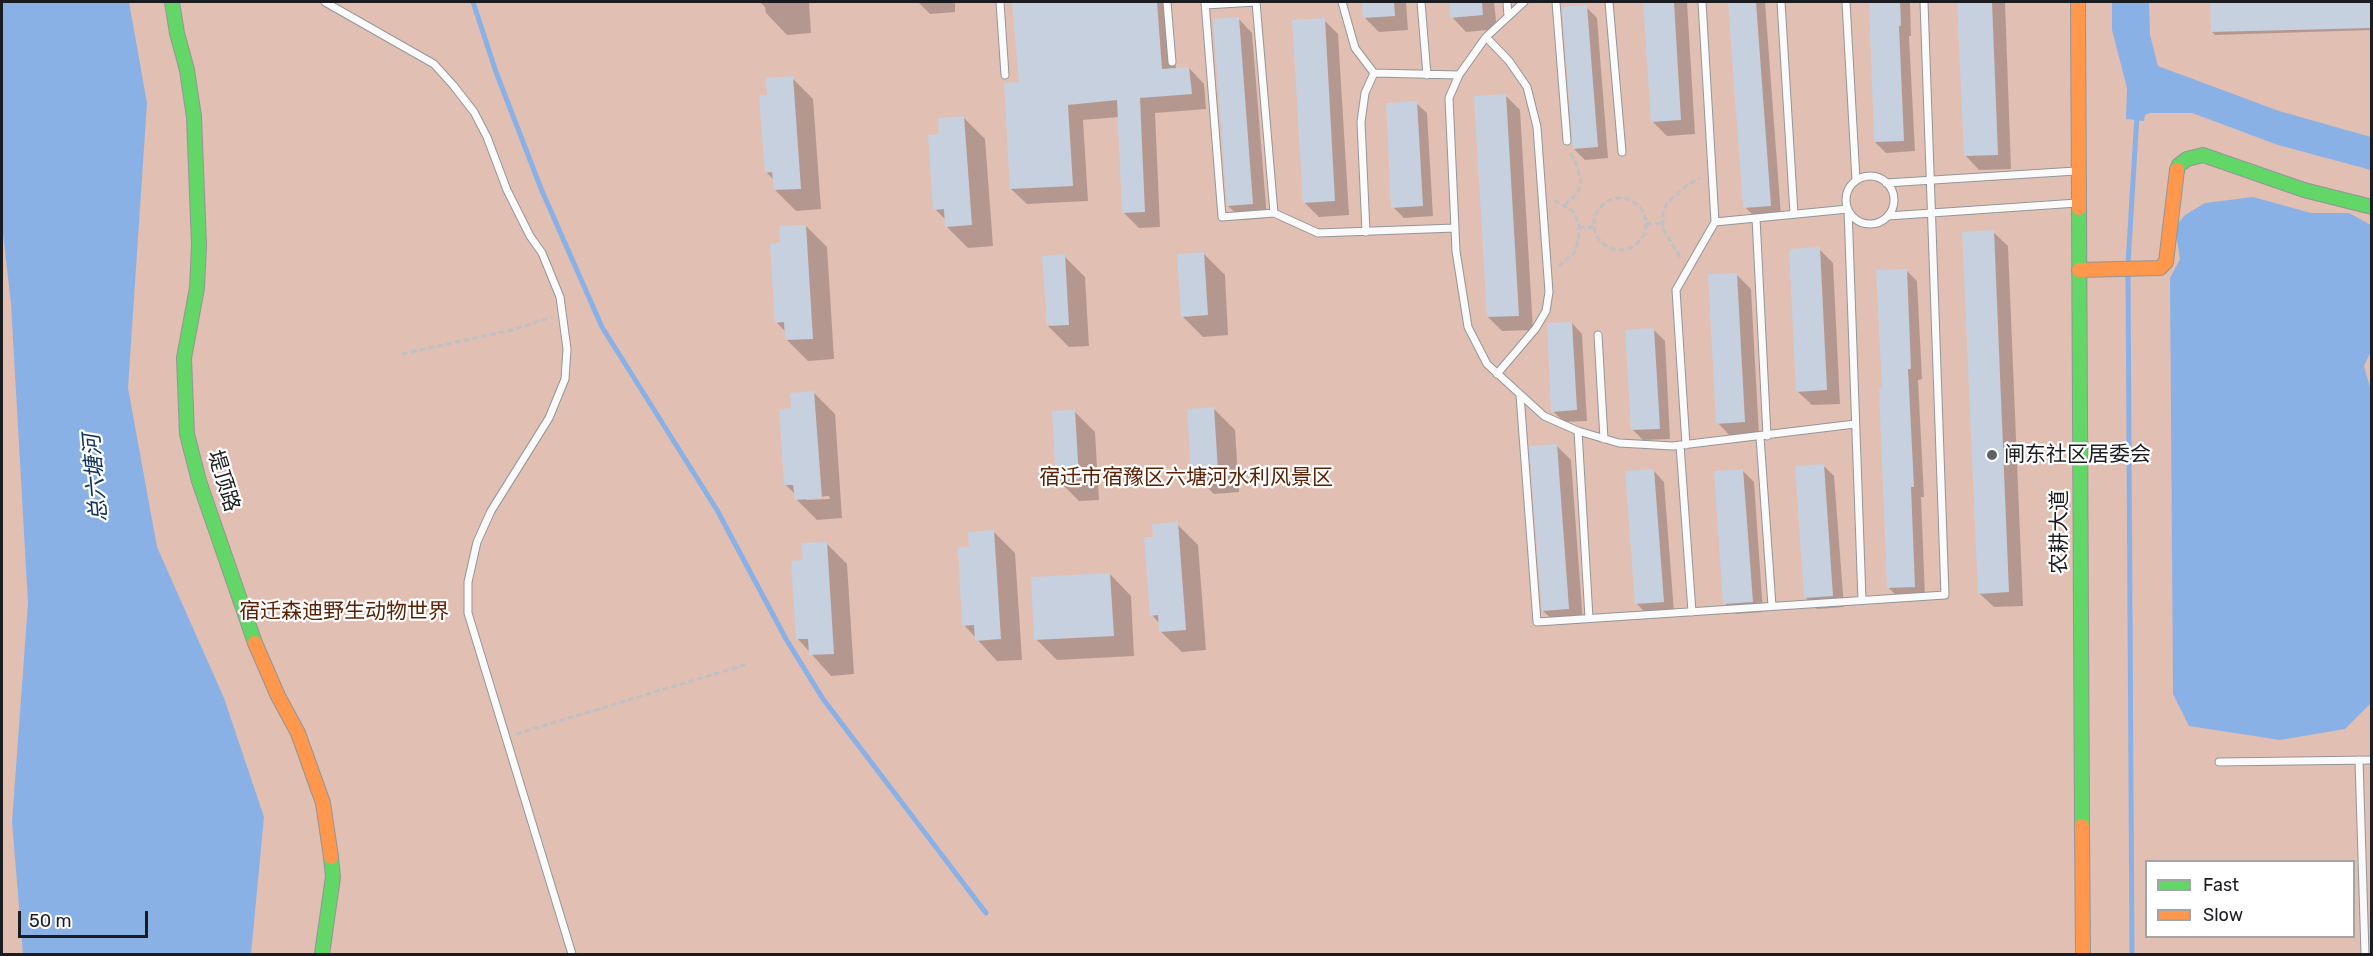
<!DOCTYPE html>
<meta charset="utf-8">
<style>
body{margin:0}
#map{position:relative;width:2373px;height:956px;overflow:hidden;background:#dde1e6;font-family:Rubik,sans-serif}
canvas{display:block}
.frame{position:absolute;inset:0;border:3px solid #1a1c1f;pointer-events:none}
.legend{position:absolute;left:2145px;top:860px;width:210px;height:78px;box-sizing:border-box;background:#fff;border:2px solid #a3a4a5;margin:0;padding:8px 10px;list-style:none;font-size:18px;color:#1a1c1f}
.legend li{display:flex;align-items:center;gap:12px;height:30px}
.legend b{width:30px;border:2px solid #a3a4a5}
.scale{position:absolute;left:18px;top:911px;width:130px;height:27px;box-sizing:border-box;border:3px solid #1a1c1f;border-top:0;padding-left:8px;font-size:18px;line-height:21px;white-space:nowrap;color:#1a1c1f;-webkit-text-stroke:4px #fff;paint-order:stroke}
</style>
<div id="map">
<canvas width="2373" height="956"></canvas>
<div class="frame"></div>
<ul class="legend">
<li><b style="height:8px;background:#63d668"></b>Fast</li>
<li><b style="height:8px;background:#ff974d"></b>Slow</li>
</ul>
<div class="scale">50 m</div>
</div>
<script>
const context = document.querySelector('canvas').getContext('2d');
context.lineJoin = 'round';
function paint(path, color) {
  context.fillStyle = color;
  context.fill(path, 'evenodd');
}
function toPath(rows) {
  const path = new Path2D();
  for (const r of rows) {
    if (r.length === 3) {
      path.moveTo(r[0] + r[2], r[1]);
      path.arc(r[0], r[1], r[2], 0, 2 * Math.PI);
      continue;
    }
    path.moveTo(r[0], r[1]);
    for (let i = 2; i < r.length; i += 2) path.lineTo(r[i], r[i + 1]);
  }
  return path;
}
function stroke(path, color, width, dash) {
  context.strokeStyle = color;
  context.lineWidth = width;
  context.lineCap = dash ? 'butt' : 'round';
  context.setLineDash(dash || []);
  context.stroke(path);
}
function drawText(font, color, halo, rows, align = 'center') {
  context.font = font + ' Rubik,"Noto Sans SC",sans-serif';
  context.lineWidth = 4.5;
  context.setLineDash([]);
  context.textBaseline = 'middle';
  context.strokeStyle = halo;
  context.fillStyle = color;
  for (const [text, x, y, turn = 0] of rows) {
    context.save();
    context.translate(x, y);
    context.rotate((+turn || 0) * Math.PI / 180);
    context.textAlign = isNaN(turn) ? turn : align;
    if (halo) context.strokeText(text, 0, 0);
    context.fillText(text, 0, 0);
    context.restore();
  }
}
paint(toPath([
 [2,2,2371,2,2371,954,2,954],
 [2146,862,2354,862,2354,936,2146,936]
]), '#e2bfb3');
paint(toPath([
 [2,2,129,2,147,103,128,388,157,547,224,698,264,817,251,954,23,954,12,822,28,603,11,304,2,224],
 [2112,2,2149,2,2150,35,2158,66,2279,111,2371,137,2371,170,2278,145,2192,113,2150,113,2145,115,2144,121,2126,119,2127,88,2112,30],
 [2253,197,2311,213,2349,213,2371,225,2372,349,2364,366,2372,394,2371,703,2345,729,2280,740,2189,726,2173,694,2170,278,2180,259,2175,227,2185,215,2205,203]
]), '#8ab1e6');
paint(toPath([
 [760,2,809,2,811,33,787,35,766,13,765,7],
 [918,2,955,2,955,12,930,14],
 [1014,2,1170,2,1176,70,1189,68,1204,84,1206,109,1155,113,1160,227,1139,228,1123,212,1119,117,1083,120,1088,201,1027,204,1011,189,1020,83],
 [1364,2,1406,2,1408,30,1379,32,1365,18],
 [1450,2,1494,2,1497,29,1466,32,1452,17],
 [1645,2,1687,2,1695,134,1667,136,1652,121],
 [1729,2,1765,2,1781,216,1756,218,1745,207],
 [1870,2,1910,2,1911,36,1909,36,1915,151,1886,153,1875,142],
 [1958,2,2005,2,2011,169,1979,170,1965,155],
 [2211,2,2372,2,2372,30,2215,35,2212,32],
 [1586,7,1597,18,1608,158,1585,160,1574,149],
 [1238,18,1252,33,1267,218,1243,220,1228,206],
 [1324,20,1338,34,1349,215,1319,217,1304,202],
 [792,78,813,99,821,209,796,211,775,190,775,181,766,172,769,96],
 [1506,96,1520,110,1533,330,1502,331,1488,317],
 [1416,103,1427,113,1433,216,1404,218,1393,207],
 [964,118,985,139,993,246,968,248,946,226,946,220,935,209,941,135],
 [806,226,827,247,834,359,808,361,787,340,786,332,776,322,781,245],
 [1993,232,2008,246,2023,606,1994,607,1979,593],
 [1819,249,1833,263,1840,404,1812,405,1797,391],
 [1204,254,1225,275,1228,335,1203,337,1182,316],
 [1064,256,1085,277,1089,346,1069,347,1048,326],
 [1906,270,1917,281,1922,379,1918,380,1924,497,1921,497,1925,597,1899,598,1888,587,1883,389],
 [1736,274,1751,289,1759,436,1732,438,1718,423],
 [1572,323,1582,334,1587,421,1564,422,1553,411],
 [1654,330,1665,341,1670,439,1643,440,1632,429],
 [814,393,835,414,842,518,817,520,796,499,796,495,786,485,793,409],
 [829,496,830,499,807,500,804,498],
 [1214,409,1235,430,1239,492,1214,494,1193,473],
 [1074,411,1095,432,1099,500,1079,501,1058,480],
 [1556,445,1571,460,1583,623,1558,625,1543,611],
 [1824,466,1834,476,1844,607,1817,609,1806,598],
 [1654,471,1664,482,1674,612,1647,614,1636,603],
 [1743,471,1754,482,1763,612,1736,614,1725,603],
 [1177,524,1198,545,1206,650,1182,652,1160,631,1160,624,1152,615,1155,538],
 [994,532,1015,553,1022,660,997,661,964,625,970,548],
 [826,543,847,564,854,674,831,676,798,639,804,562],
 [1110,574,1131,596,1134,656,1057,660,1036,639]
]), '#0003');
stroke(toPath([
 [473,2,496,72,542,191,602,327,717,510,786,639,823,699,986,913],
 [2128,264,2137,115],
 [2128,273,2132,954]
]), '#8ab1e6', 5);
paint(toPath([
 [1012,2,1157,2,1162,69,1189,67,1192,94,1140,98,1145,212,1122,213,1117,100,1068,105,1073,186,1010,189,1004,83,1019,82],
 [1362,2,1394,2,1395,16,1363,18],
 [1449,2,1482,2,1483,15,1450,18],
 [1643,2,1674,2,1681,120,1651,122],
 [1728,2,1756,2,1771,206,1743,208],
 [1869,2,1900,2,1901,26,1899,26,1904,141,1874,142],
 [1957,2,1992,2,1998,155,1964,156],
 [2210,2,2372,2,2372,28,2211,32],
 [1587,5,1598,147,1573,149,1562,7],
 [1239,17,1253,204,1227,206,1213,19],
 [1325,18,1335,201,1303,203,1292,20],
 [793,76,801,189,774,190,772,172,765,173,759,95,767,95,766,78],
 [1506,94,1519,316,1487,317,1474,96],
 [1417,101,1423,206,1391,208,1386,103],
 [964,116,972,225,945,227,944,209,933,210,928,135,939,134,938,118],
 [806,225,813,339,785,340,784,322,775,323,770,244,780,243,779,226],
 [1994,230,2009,592,1978,594,1962,232],
 [1820,247,1827,390,1796,392,1789,249],
 [1204,252,1208,315,1181,317,1177,254],
 [1065,254,1069,325,1047,326,1042,256],
 [1907,269,1911,369,1908,369,1914,487,1911,487,1915,587,1887,588,1879,388,1882,388,1876,270],
 [1737,273,1745,422,1716,424,1708,274],
 [1572,322,1577,410,1551,412,1547,323],
 [1654,328,1660,429,1631,430,1625,330],
 [814,391,822,498,795,500,793,485,784,485,779,409,791,408,790,393],
 [1214,407,1218,471,1191,473,1187,409],
 [1075,410,1079,479,1056,480,1052,411],
 [1557,444,1569,609,1542,611,1529,446],
 [1824,464,1833,596,1804,598,1795,466],
 [1654,469,1664,602,1635,604,1625,471],
 [1743,469,1753,602,1723,604,1714,471],
 [1178,522,1186,630,1159,632,1158,615,1150,616,1144,537,1153,537,1152,524],
 [994,530,1001,639,975,641,974,625,962,626,958,548,969,547,968,532],
 [827,542,834,654,809,655,808,639,796,639,791,561,803,560,801,543],
 [1110,573,1114,636,1034,640,1031,577]
]), '#c6d0de');
const lane = toPath([
 [325,2,434,64,453,85,474,112,487,137,507,190,530,236,542,253,560,297,567,349,565,379,549,418,491,511,477,542,468,582,468,613,572,954],
 [1000,2,1005,75],
 [1167,2,1172,62],
 [1205,2,1222,217,1274,213,1318,233,1455,228],
 [1256,2,1274,213],
 [1342,2,1355,48,1374,73,1459,75],
 [1421,2,1427,75],
 [1507,2,1508,16],
 [1524,2,1486,37,1459,75,1449,98,1456,251,1468,327,1487,364,1544,416,1578,431,1619,443,1673,446,1855,424],
 [1556,2,1567,141],
 [1609,2,1622,152],
 [1781,2,1794,214],
 [1846,2,1856,180],
 [1205,5,1256,2],
 [1486,37,1509,61,1527,87,1537,127,1549,292,1546,311,1536,328,1497,374],
 [1870,200,24],
 [1886,183,2076,171],
 [1888,216,2077,203],
 [1756,218,1767,436],
 [1715,222,1848,209,1862,600],
 [1366,232,1361,122,1365,93,1374,73],
 [1598,335,1604,439],
 [1520,395,1537,622,1945,595,1924,2],
 [1578,431,1589,618],
 [1760,437,1772,606],
 [1680,445,1692,612],
 [1686,445,1676,290,1715,222,1702,2],
 [2359,760,2365,954],
 [2219,762,2372,760]
]);
const fast = toPath([
 [172,2,177,33,187,70,194,117,199,245,197,288,184,358,187,434,199,481,255,643],
 [2177,170,2179,165,2187,159,2203,155,2304,190,2372,207],
 [2079,208,2082,826],
 [322,954,333,877,331,857]
]);
const slow = toPath([
 [2078,2,2079,208],
 [2079,270,2160,268,2166,262,2177,170],
 [255,643,278,696,298,733,323,803,331,857],
 [2082,826,2083,954]
]);
stroke(lane, '#939699', 9);
stroke(fast, '#939699', 16);
stroke(slow, '#939699', 16);
stroke(toPath([
 [1620,224,26],
 [1554,200,1573,211,1579,224,1579,237,1575,252,1559,266],
 [1565,205,1578,193,1581,181,1577,166,1570,152],
 [1646,224,1662,223],
 [1579,228,1594,227],
 [1680,257,1663,229,1663,213,1667,203,1687,185,1700,178],
 [402,354,512,330,552,317],
 [516,734,748,664]
]), '#c0c1c3', 3, [6, 3]);
stroke(lane, '#fafafb', 7);
stroke(fast, '#63d668', 14);
stroke(slow, '#ff974d', 14);
for (const [x, y, r, color] of [
 [1992,455,6,"#5e6165"]
]) {
  const dot = new Path2D();
  dot.arc(x, y, r, 0, 2 * Math.PI);
  context.fillStyle = color;
  context.fill(dot);
  stroke(dot, '#fff', 2);
}
drawText('21px', '#1a1c1f', '#fff', [
 ["闸东社区居委会",2004,455]
], 'left');
drawText('21px', '#5a2105', '#fff', [
 ["宿迁市宿豫区六塘河水利风景区",1186,478],
 ["宿迁森迪野生动物世界",344,612]
]);
drawText('21px', '#1a1c1f', '#fff', [
 ["堤顶路",223,481,73],
 ["农耕大道",2060,532,-90]
]);
drawText('italic 22px', '#0e3461', '#fff', [
 ["总六塘河",96,478,-95]
]);
</script>
